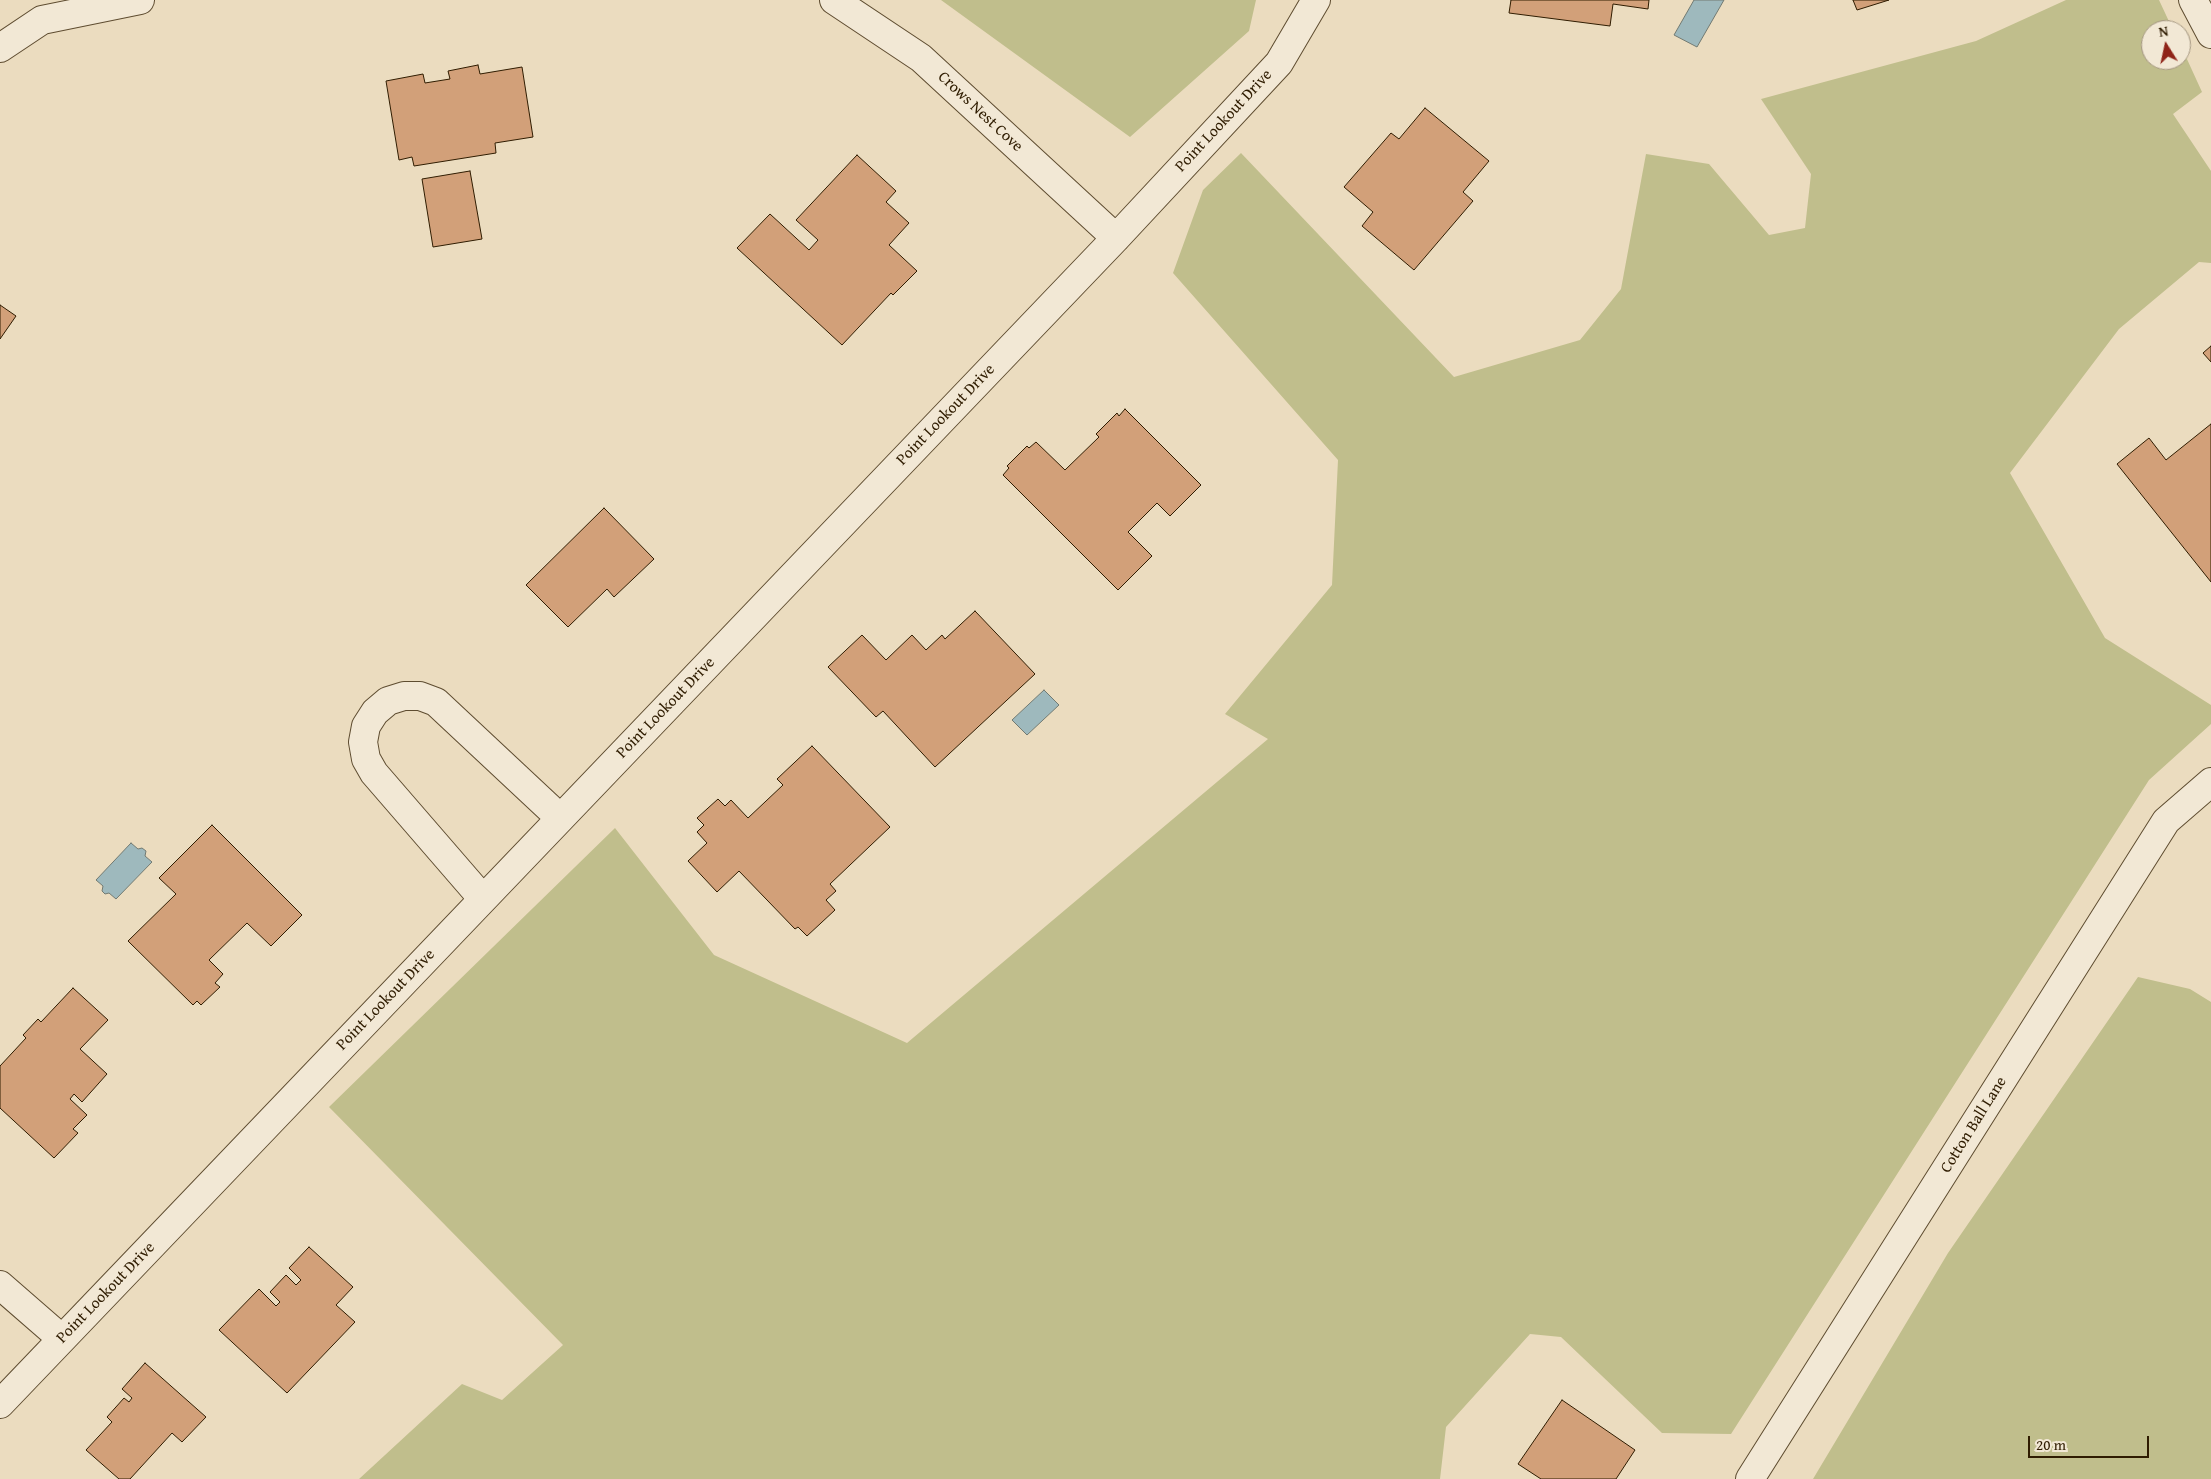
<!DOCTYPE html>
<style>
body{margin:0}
#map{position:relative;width:2211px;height:1479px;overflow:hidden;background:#ebdcbf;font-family:"Gentium Book Plus",serif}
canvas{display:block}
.north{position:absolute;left:2141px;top:20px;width:50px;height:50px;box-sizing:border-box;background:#f2e8d5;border:1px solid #a49680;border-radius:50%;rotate:350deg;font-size:14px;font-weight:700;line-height:20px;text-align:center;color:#2f1c01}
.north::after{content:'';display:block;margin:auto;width:18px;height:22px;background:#8f2418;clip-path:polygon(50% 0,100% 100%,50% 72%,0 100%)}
.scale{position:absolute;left:2028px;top:1436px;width:121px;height:22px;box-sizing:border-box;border:2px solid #2f1c01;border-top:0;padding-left:6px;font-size:15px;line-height:18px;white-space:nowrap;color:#2f1c01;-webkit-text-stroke:4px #f2e8d5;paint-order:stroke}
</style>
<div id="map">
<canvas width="2211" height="1479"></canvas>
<div class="north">N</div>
<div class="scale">20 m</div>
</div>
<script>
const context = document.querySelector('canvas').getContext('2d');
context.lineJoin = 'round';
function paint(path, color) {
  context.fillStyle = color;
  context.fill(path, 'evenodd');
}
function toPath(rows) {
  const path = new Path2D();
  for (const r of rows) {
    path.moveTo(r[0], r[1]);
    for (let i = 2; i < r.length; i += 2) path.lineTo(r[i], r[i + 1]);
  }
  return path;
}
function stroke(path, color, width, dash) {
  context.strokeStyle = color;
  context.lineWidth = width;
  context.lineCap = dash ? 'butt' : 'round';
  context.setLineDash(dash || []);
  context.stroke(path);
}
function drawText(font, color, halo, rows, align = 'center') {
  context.font = font + ' "Gentium Book Plus",serif';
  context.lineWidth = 4;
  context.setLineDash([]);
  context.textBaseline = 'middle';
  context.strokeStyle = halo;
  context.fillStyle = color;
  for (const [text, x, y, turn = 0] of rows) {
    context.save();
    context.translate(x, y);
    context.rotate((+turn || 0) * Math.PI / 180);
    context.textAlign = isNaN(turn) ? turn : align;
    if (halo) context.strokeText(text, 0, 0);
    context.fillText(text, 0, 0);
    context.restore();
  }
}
paint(toPath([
 [941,0,1256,0,1249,31,1130,137],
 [2066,0,2159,0,2173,30,2151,30,2151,60,2181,60,2181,46,2202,92,2173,114,2211,171,2211,263,2199,262,2119,329,2010,473,2105,638,2211,705,2211,724,2149,780,1731,1434,1662,1433,1561,1337,1530,1334,1446,1427,1440,1479,359,1479,462,1384,502,1400,563,1345,329,1107,615,828,714,955,907,1043,1268,739,1225,714,1332,585,1338,460,1173,273,1203,190,1241,153,1454,377,1580,340,1621,289,1646,154,1709,164,1769,235,1805,228,1811,174,1761,99,1976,41],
 [2138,977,2190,989,2211,1002,2211,1479,1813,1479,1948,1253]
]), '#c0be8c');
const water = toPath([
 [1694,0,1724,0,1697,47,1674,35,1694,0],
 [1044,690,1059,705,1027,735,1012,720,1044,690],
 [131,843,138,849,142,848,146,851,145,856,152,862,116,899,109,893,105,894,102,891,103,886,96,880,131,843]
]);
paint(water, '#9eb9bd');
stroke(water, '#727a72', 1);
const building = toPath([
 [1511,0,1649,0,1648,9,1613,4,1610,26,1509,13,1511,0],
 [1853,0,1889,0,1857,10,1853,0],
 [478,65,480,74,522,67,533,137,495,143,496,153,414,166,412,157,399,160,386,81,423,74,425,83,450,79,448,71,478,65],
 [1425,108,1489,161,1463,192,1473,201,1414,270,1362,226,1373,212,1344,187,1391,133,1399,139,1425,108],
 [857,155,896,191,886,202,909,223,889,245,917,271,893,295,891,293,842,345,737,248,770,214,809,250,818,240,796,220,857,155],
 [470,171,482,239,433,247,422,179,470,171],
 [0,305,16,316,0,339,0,305],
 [2211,346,2211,362,2203,353,2211,346],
 [1125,409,1201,485,1170,516,1157,503,1128,532,1152,556,1118,590,1003,475,1009,468,1007,466,1027,446,1029,448,1036,442,1065,470,1099,437,1096,434,1117,413,1119,416,1125,409],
 [2211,424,2211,582,2117,464,2149,438,2166,460,2211,424],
 [604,508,654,559,614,597,607,589,568,627,526,585,604,508],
 [975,611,1035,674,935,767,883,711,876,717,828,667,862,635,886,660,912,635,926,650,942,635,945,639,975,611],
 [812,746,890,827,830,884,836,891,826,900,835,910,807,936,798,927,795,929,739,871,717,892,688,861,707,843,697,832,704,825,697,818,718,799,725,806,731,800,748,818,783,785,777,779,812,746],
 [212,825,302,915,271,946,247,923,209,960,223,974,215,983,220,987,201,1005,197,1001,193,1005,128,941,176,894,159,878,212,825],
 [73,988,108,1020,80,1049,107,1074,82,1102,74,1094,70,1099,87,1115,73,1129,78,1133,54,1158,0,1108,0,1066,26,1038,23,1035,38,1019,41,1022,73,988],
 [309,1247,353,1287,336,1305,355,1322,287,1393,219,1330,259,1289,276,1306,280,1302,270,1292,286,1275,296,1285,301,1280,289,1268,309,1247],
 [145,1363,206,1417,182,1442,172,1433,130,1479,119,1479,86,1450,112,1422,107,1417,124,1398,129,1402,132,1398,122,1389,145,1363],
 [1562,1400,1635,1450,1616,1479,1541,1479,1518,1464,1562,1400]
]);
paint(building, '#d2a079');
stroke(building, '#2f1c01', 1);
const minor = toPath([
 [834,0,921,58,1116,238],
 [0,48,42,20,140,0],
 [483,899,374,773,366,759,363,742,366,726,375,712,388,701,404,696,420,696,436,702,560,818],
 [0,1285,62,1339],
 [0,1404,1116,238,1279,63,1316,0],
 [1750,1479,2166,821,2211,782]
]);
const tertiary = toPath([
 [2193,0,2211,34]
]);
stroke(minor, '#5e4c30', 30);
stroke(tertiary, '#5e4c30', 30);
stroke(minor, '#f2e8d5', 28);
stroke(tertiary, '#f2e8d5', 28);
drawText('16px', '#2f1c01', '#f2e8d5', [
 ["Crows Nest Cove",980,112,43],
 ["Point Lookout Drive",1224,121,-47],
 ["Point Lookout Drive",946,415,-46],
 ["Point Lookout Drive",666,708,-46],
 ["Point Lookout Drive",386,1000,-46],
 ["Cotton Ball Lane",1974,1125,-58],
 ["Point Lookout Drive",106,1293,-46]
]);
</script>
